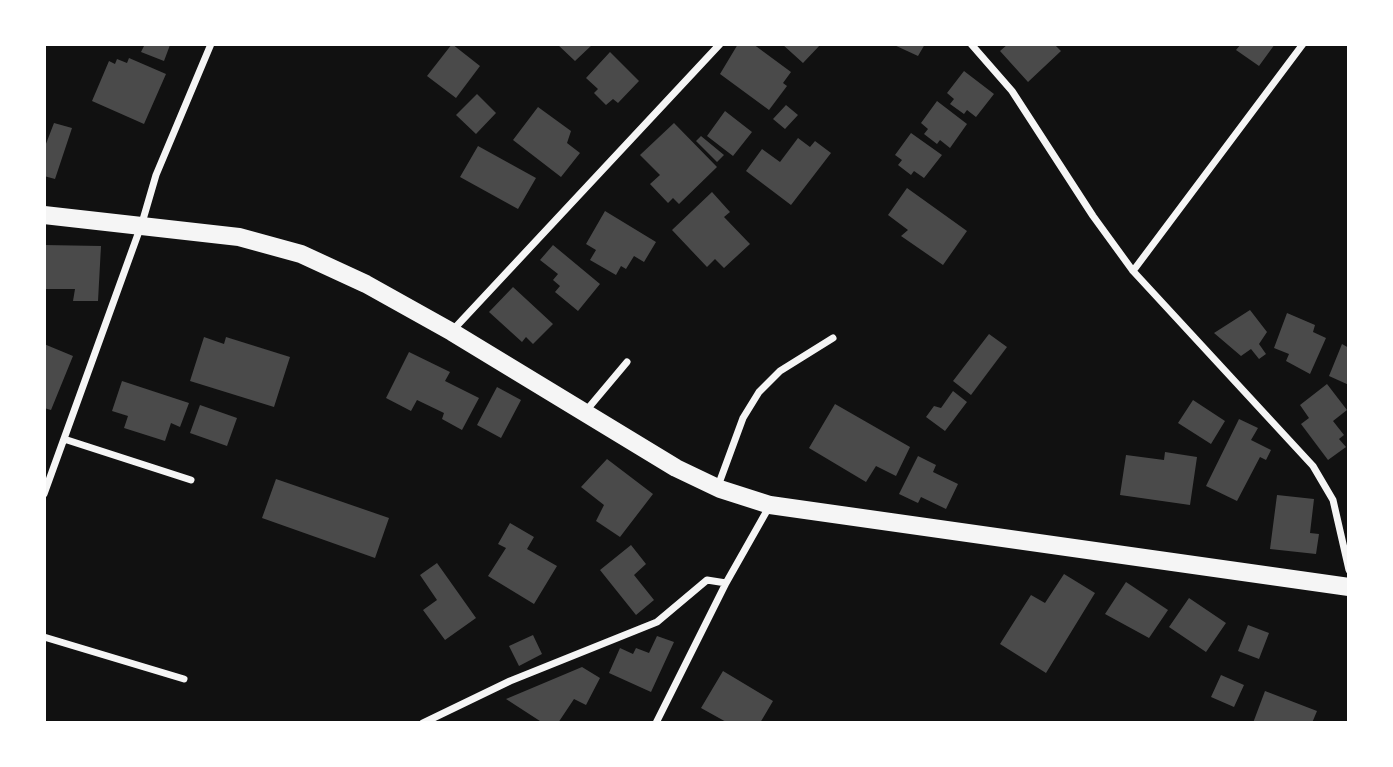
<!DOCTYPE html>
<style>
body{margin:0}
#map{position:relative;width:1393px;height:767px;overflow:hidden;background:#111;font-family:"Open Sans",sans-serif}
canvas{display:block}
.frame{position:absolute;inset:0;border:46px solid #fff;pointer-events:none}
</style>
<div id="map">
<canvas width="1393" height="767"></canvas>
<div class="frame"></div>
</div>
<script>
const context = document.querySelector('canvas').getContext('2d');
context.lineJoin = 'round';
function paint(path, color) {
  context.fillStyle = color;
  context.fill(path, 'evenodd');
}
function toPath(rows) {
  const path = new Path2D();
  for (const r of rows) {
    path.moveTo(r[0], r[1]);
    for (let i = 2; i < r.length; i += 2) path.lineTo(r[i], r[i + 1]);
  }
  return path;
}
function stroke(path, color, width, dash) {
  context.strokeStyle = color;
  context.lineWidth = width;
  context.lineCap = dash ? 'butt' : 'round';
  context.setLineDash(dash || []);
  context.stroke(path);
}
paint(toPath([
 [145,44,170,45,164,61,141,52],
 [452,44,480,66,456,98,427,76],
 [557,44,593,44,575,61],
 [738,44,753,44,791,72,783,83,787,86,769,110,720,74],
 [782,44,821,44,803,63],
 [892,44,925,44,918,56],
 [1008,44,1054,44,1061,51,1028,82,1000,51],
 [1241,44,1275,44,1259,66,1236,50],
 [610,52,639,81,618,103,613,99,606,105,594,93,598,89,586,78],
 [129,58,166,74,144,124,92,101,109,61,115,64,117,59,127,63],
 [964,71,994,94,976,117,967,110,964,114,950,104,954,99,947,93],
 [477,94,496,113,476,134,456,115],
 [937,101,967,124,950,148,940,140,937,144,924,134,928,129,921,123],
 [786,105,798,115,785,129,773,119],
 [538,107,571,131,567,143,580,153,561,177,513,140],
 [725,111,752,132,733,156,707,136],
 [54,123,72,128,55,179,44,176,44,149],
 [674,123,717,167,679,204,673,198,668,203,650,184,660,175,640,155],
 [911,133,942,155,924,178,914,171,911,175,898,165,902,160,895,155],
 [701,136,724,155,717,162,696,141],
 [798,138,810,147,815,141,831,153,791,205,746,171,762,149,780,162],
 [478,146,536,178,518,209,460,177],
 [907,188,967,231,943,265,901,236,908,230,888,215],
 [712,192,730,212,724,217,750,244,724,268,715,259,707,267,672,230],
 [605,211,656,242,644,262,634,256,626,269,621,266,616,275,590,260,596,250,586,244],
 [44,245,101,246,98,301,73,301,75,289,44,289],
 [553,245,600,284,578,311,555,292,560,286,553,280,558,274,540,260],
 [513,287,553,324,533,344,526,337,522,342,489,312],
 [1250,310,1267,332,1259,344,1266,354,1259,359,1251,349,1241,356,1214,333],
 [1287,313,1315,325,1313,332,1326,338,1310,374,1286,361,1289,354,1274,348],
 [989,334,1007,347,971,395,953,381],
 [204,337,224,344,226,337,290,357,274,407,190,381],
 [44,344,73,356,51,410,44,408],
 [1342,344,1349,348,1349,385,1329,376],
 [409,352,450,372,445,381,479,398,462,430,442,419,444,413,417,400,411,411,386,398],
 [122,381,189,403,180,427,171,423,165,441,124,428,128,416,112,411],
 [1327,384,1347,410,1333,421,1344,435,1339,439,1346,447,1328,460,1301,424,1309,418,1300,405],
 [497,387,521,400,501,438,477,425],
 [953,391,967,402,945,431,926,417,934,406,941,408],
 [1193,400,1225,421,1211,444,1178,423],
 [835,404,910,447,896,476,876,466,866,482,809,448],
 [200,405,237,418,227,446,190,433],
 [1239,419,1258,428,1251,440,1271,450,1266,460,1260,457,1237,501,1206,486],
 [1165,452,1197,457,1190,505,1120,495,1126,455,1164,460],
 [918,456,936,465,933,472,958,484,946,509,921,497,918,503,899,494],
 [607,459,653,494,620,537,596,521,604,505,581,487],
 [276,479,389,518,375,558,262,518],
 [1277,495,1314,499,1310,533,1319,534,1316,554,1270,549],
 [510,523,534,537,527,549,557,566,534,604,488,576,506,548,498,544],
 [631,545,646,564,634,575,654,600,636,615,600,570],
 [437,563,476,618,445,640,423,610,437,600,420,575],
 [1064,574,1095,593,1046,673,1000,644,1031,595,1045,603],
 [1126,582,1168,610,1149,638,1105,614],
 [1189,598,1226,623,1206,652,1169,627],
 [1248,625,1269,633,1259,659,1238,651],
 [533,635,542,654,519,666,509,646],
 [657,636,674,642,651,692,609,673,620,648,633,654,636,648,649,653],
 [582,667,600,678,586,705,574,699,558,723,543,723,506,699],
 [723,671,773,701,760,723,728,723,701,708],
 [1221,675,1244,685,1234,707,1211,697],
 [1265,691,1317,711,1312,723,1253,723]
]), '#4a4a4a');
stroke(toPath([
 [971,44,1012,91,1093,216,1133,271,1313,466,1333,500,1349,570],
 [1133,271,1303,44],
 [452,331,720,44],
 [585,412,627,362],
 [64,439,191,480],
 [718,486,743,418,759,392,780,371,833,338],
 [44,494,142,223,156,175,211,44],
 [44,637,184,679],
 [423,723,510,681,657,622,707,580,726,583],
 [656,723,726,583,769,507]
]), '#f5f5f5', 7);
stroke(toPath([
 [44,215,239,237,301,254,366,284,452,332,676,468,720,489,770,505,1349,587]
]), '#f5f5f5', 18);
</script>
